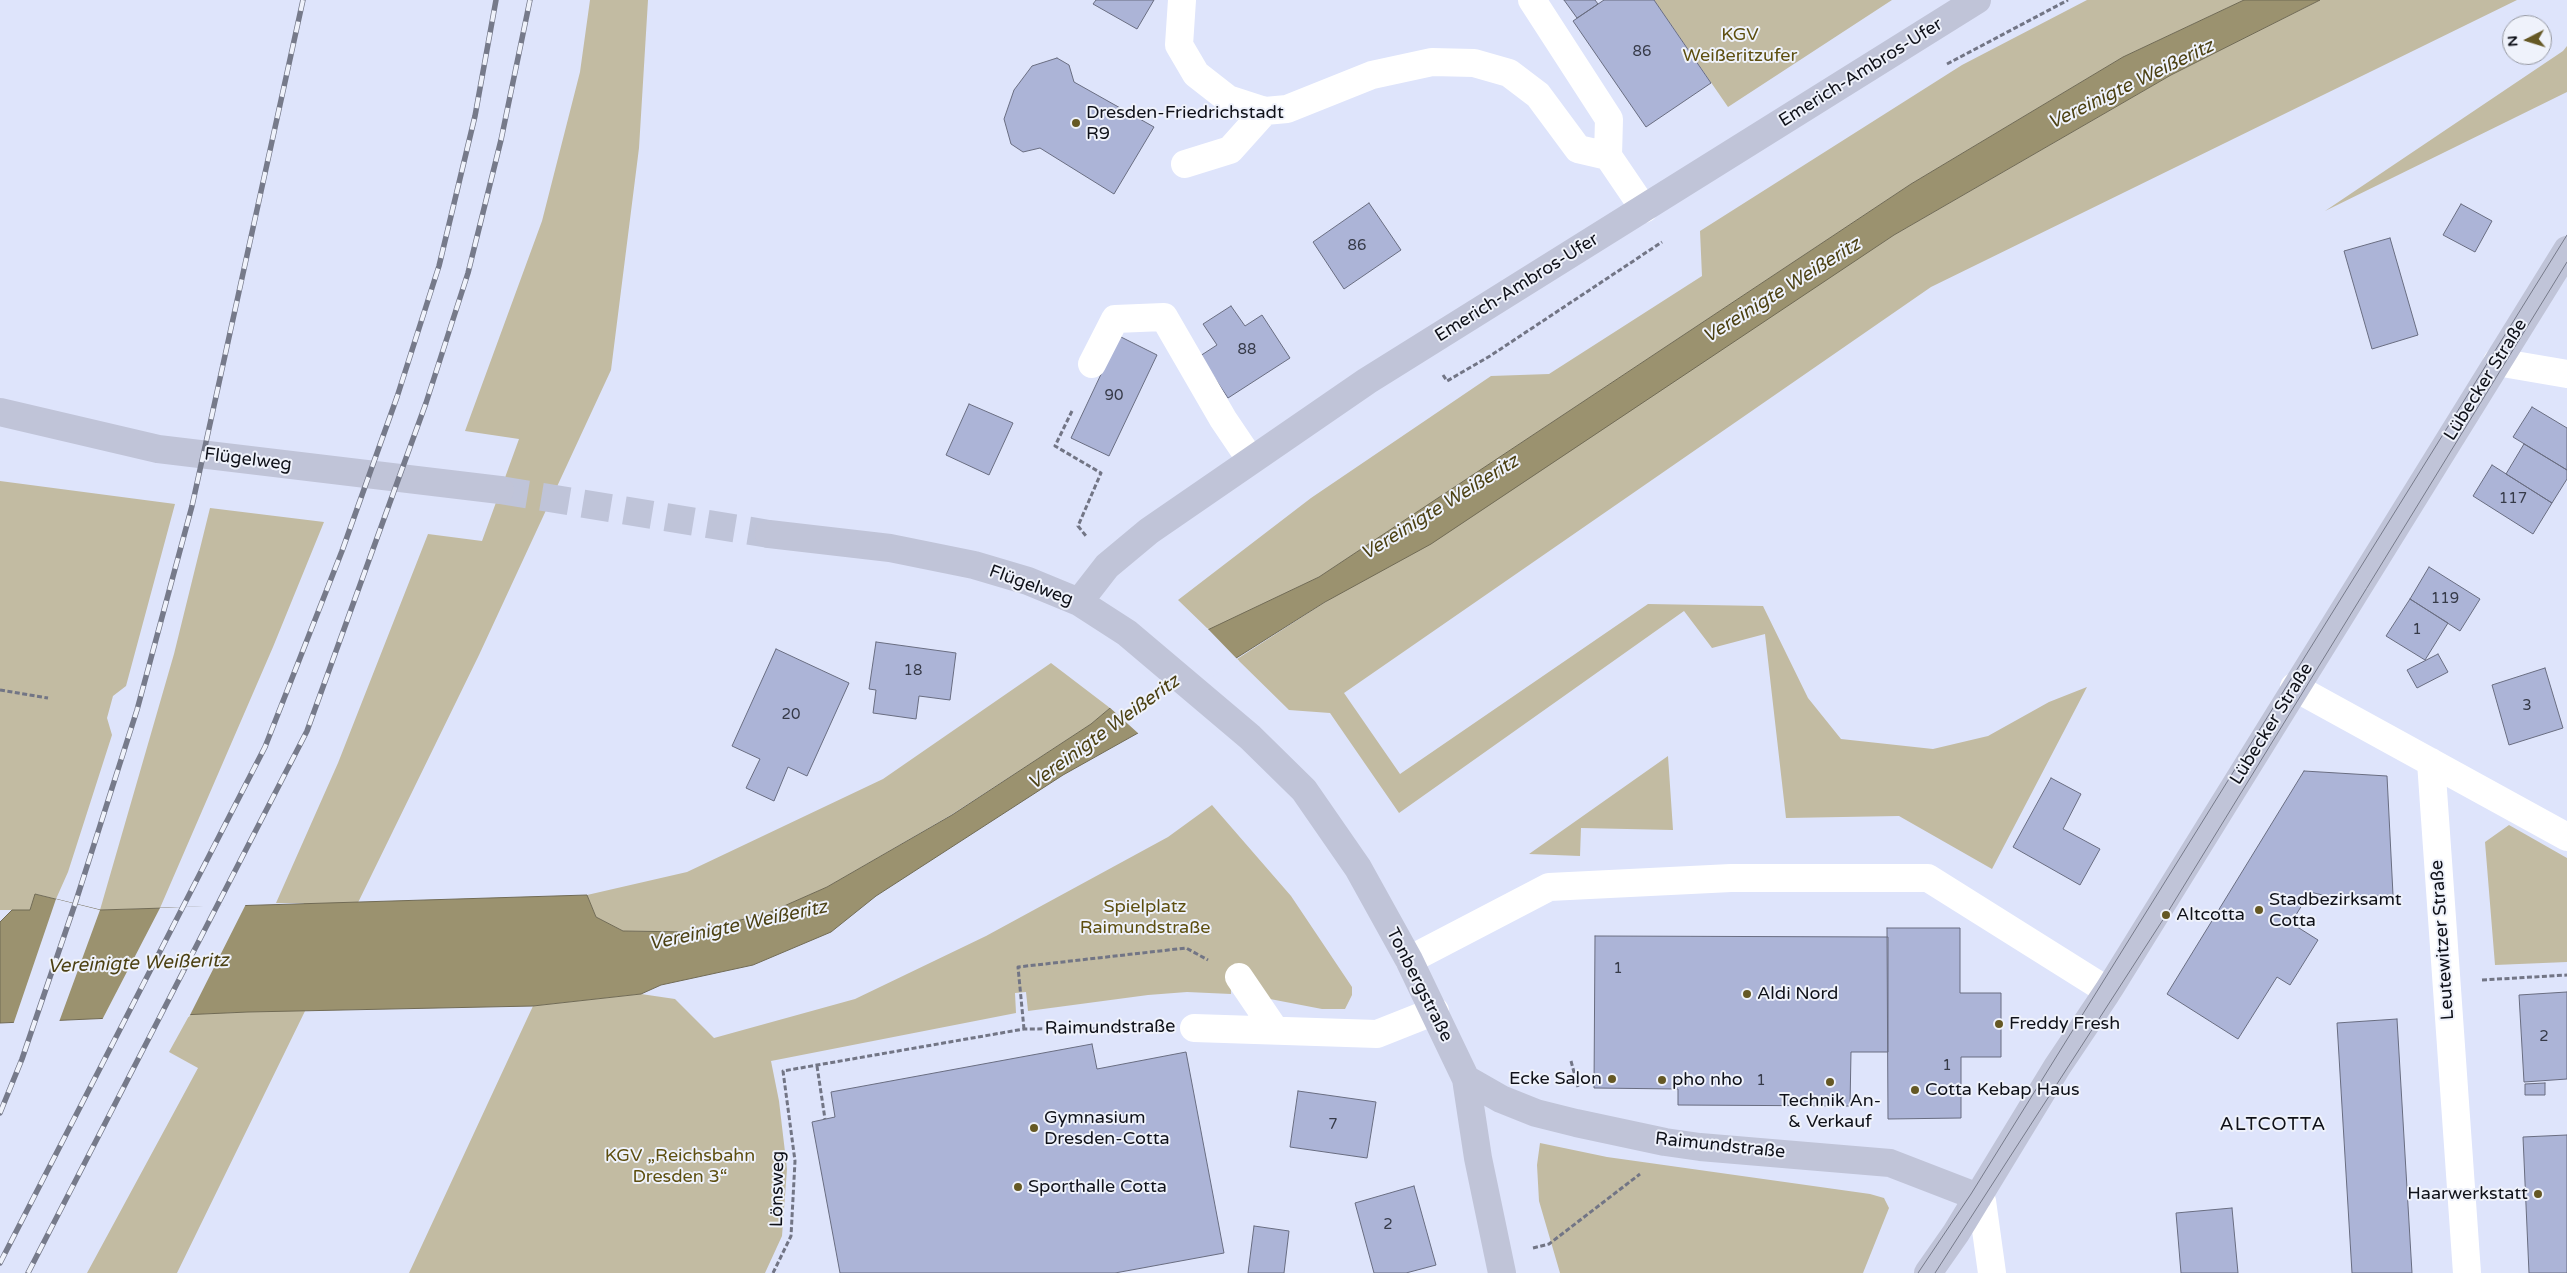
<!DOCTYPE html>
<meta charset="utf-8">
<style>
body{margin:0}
#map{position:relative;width:2567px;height:1273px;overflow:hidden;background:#dee4fb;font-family:"Varela Round",sans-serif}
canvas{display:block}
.north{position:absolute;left:2502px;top:15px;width:50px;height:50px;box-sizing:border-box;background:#eff2fb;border:1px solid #9598a1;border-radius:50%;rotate:265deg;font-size:14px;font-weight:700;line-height:20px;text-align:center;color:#0f1119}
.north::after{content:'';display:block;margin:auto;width:18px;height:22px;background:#655824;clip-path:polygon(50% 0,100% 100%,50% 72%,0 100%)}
</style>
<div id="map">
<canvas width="2567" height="1273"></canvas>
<div class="north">N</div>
</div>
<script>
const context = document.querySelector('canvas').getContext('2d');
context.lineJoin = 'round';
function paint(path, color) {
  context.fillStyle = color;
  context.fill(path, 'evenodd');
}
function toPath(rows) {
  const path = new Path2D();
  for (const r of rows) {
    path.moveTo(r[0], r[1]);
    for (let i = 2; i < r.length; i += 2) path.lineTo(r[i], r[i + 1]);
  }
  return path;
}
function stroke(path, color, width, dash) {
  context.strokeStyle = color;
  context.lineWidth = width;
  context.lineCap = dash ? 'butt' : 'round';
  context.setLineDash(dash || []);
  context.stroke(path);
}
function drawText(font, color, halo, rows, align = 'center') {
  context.font = font + ' "Varela Round",sans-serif';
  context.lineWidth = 4;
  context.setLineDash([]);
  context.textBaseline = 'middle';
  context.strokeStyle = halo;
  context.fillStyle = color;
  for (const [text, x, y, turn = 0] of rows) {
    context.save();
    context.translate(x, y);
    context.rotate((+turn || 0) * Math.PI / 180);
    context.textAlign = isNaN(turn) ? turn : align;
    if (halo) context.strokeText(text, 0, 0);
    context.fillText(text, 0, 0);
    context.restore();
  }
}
paint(toPath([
 [590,0,648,0,639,148,611,370,479,655,177,1273,87,1273,198,1068,169,1052,190,1014,248,1012,304,903,276,903,338,763,428,534,482,541,519,439,465,431,542,221,580,72],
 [1654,0,1892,0,1728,107],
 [2087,0,2244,0,2123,57,1911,184,1319,577,1209,630,1178,600,1311,498,1491,376,1549,374,1702,276,1700,231,1962,65],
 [2320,0,2517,0,1931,287,1344,693,1400,774,1648,604,1763,606,1808,698,1841,739,1933,749,1988,736,2049,702,2087,687,1992,869,1899,816,1786,818,1765,634,1712,648,1684,611,1399,813,1330,713,1289,710,1237,659,1894,235,2171,75],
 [2567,46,2567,92,2325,211,2563,51],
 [0,481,175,504,126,686,113,696,107,718,112,735,68,872,56,899,36,894,30,910,0,910],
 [210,508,324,522,273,647,160,908,100,910,174,654],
 [1051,663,1110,708,1091,724,951,815,827,887,766,914,689,932,623,931,596,917,587,895,687,872,883,779],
 [1668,756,1673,830,1581,828,1580,856,1529,854],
 [1212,805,1291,896,1352,987,1352,995,1345,1009,1322,1009,1270,999,1250,978,1231,977,1231,994,1187,992,1148,995,1028,1011,1026,992,1015,993,1016,1013,771,1061,779,1101,787,1169,782,1236,765,1273,409,1273,533,1006,641,994,675,999,714,1038,855,999,986,936,1168,837],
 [2509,825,2567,858,2567,962,2495,965,2485,842],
 [1540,1143,1607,1157,1870,1194,1884,1198,1889,1208,1863,1273,1560,1273,1539,1201,1537,1165]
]), '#c2bba2');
const water = toPath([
 [2244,0,2320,0,2171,75,1894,235,1431,544,1325,602,1203,679,1138,733,1063,775,876,896,831,932,753,965,661,985,641,994,533,1006,248,1012,0,1023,0,922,12,910,30,910,35,894,100,910,587,895,596,917,623,931,689,932,766,914,827,887,952,815,1091,724,1197,635,1319,577,1911,184,2123,57,2244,0]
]);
paint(water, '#9b926f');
stroke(water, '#716b55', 1);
paint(toPath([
 [1207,628,1239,661,1205,681,1139,734,1108,706,1196,633],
 [56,899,100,910,59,1022,13,1025],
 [246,904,189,1017,102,1020,160,908]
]), '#dee4fb');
const building = toPath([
 [1096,0,1154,0,1137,29,1093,4,1096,0],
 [1564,0,1595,0,1598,4,1577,18,1564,0],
 [1604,0,1654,0,1711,83,1646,127,1573,21,1604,0],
 [1057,58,1069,65,1074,82,1154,127,1114,194,1040,148,1023,152,1011,144,1004,119,1014,90,1032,66,1057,58],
 [1369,203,1401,250,1344,289,1313,242,1369,203],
 [2461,204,2492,221,2475,252,2443,235,2461,204],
 [2390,238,2418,335,2372,349,2344,251,2390,238],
 [1231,306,1245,326,1262,315,1290,358,1228,398,1200,356,1217,345,1203,324,1231,306],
 [1119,336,1157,355,1109,456,1071,438,1119,336],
 [969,404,1013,423,989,475,946,455,969,404],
 [2532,407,2567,428,2567,470,2513,437,2532,407],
 [2524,444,2567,470,2567,479,2552,503,2506,474,2524,444],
 [2492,465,2552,503,2533,534,2473,496,2492,465],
 [2429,567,2480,599,2460,631,2410,599,2429,567],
 [2410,599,2448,623,2425,660,2386,636,2410,599],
 [876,642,956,653,950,700,919,696,916,719,873,713,876,690,869,689,876,642],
 [776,649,849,683,807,776,788,767,774,801,746,788,760,759,732,746,776,649],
 [2438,654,2448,672,2417,688,2407,670,2438,654],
 [2545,668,2563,728,2509,745,2492,685,2545,668],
 [2304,771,2387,776,2393,895,2335,898,2310,892,2291,923,2318,940,2290,985,2277,977,2238,1039,2167,994,2304,771],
 [2051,778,2081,794,2063,829,2100,849,2080,885,2013,847,2051,778],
 [1887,928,1960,928,1960,993,2001,993,2001,1057,1961,1057,1961,1118,1888,1119,1887,928],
 [1595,936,1888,937,1888,1052,1851,1052,1850,1106,1678,1105,1678,1089,1594,1088,1595,936],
 [2567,992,2567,1079,2524,1082,2519,995,2567,992],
 [2397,1019,2412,1273,2352,1273,2337,1023,2397,1019],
 [1092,1044,1097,1069,1186,1052,1224,1253,1115,1273,840,1273,812,1122,835,1117,831,1092,1092,1044],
 [2545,1083,2545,1095,2525,1095,2525,1084,2545,1083],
 [1298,1091,1376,1102,1367,1158,1290,1147,1298,1091],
 [2567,1135,2567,1273,2529,1273,2523,1137,2567,1135],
 [1414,1186,1436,1265,1406,1273,1374,1273,1355,1203,1414,1186],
 [2232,1208,2238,1273,2181,1273,2176,1213,2232,1208],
 [1254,1226,1289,1231,1284,1273,1248,1273,1254,1226]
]);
paint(building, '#acb4d7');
stroke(building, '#696d81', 1);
stroke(toPath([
 [500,490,769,534]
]), '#bfc4d9', 28, [28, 14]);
stroke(toPath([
 [1947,64,2068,0],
 [1443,375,1447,381,1490,356,1662,242],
 [1072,411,1055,446,1101,473,1078,526,1086,536],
 [0,690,48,698],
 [2482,980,2567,975],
 [1024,1029,1018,967,1186,948,1208,960],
 [1571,1061,1578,1087],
 [817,1066,825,1119],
 [1533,1248,1549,1244,1640,1174],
 [773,1273,791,1236,795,1161,783,1071,1024,1029,1160,1028]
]), '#727585', 3, [5, 2.5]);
stroke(toPath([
 [1182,0,1179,45,1196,74,1228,99,1265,111,1287,109,1372,75,1432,62,1474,63,1509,73,1538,95,1578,149,1608,156],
 [1532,0,1609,119,1608,156,1644,209],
 [1185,164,1230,150,1265,111],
 [2497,362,2567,374],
 [1092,364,1115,319,1164,317,1223,419,1250,459],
 [2294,687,2567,837],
 [2431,762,2467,1273],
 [1409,960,1549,887,1731,878,1928,878,2108,991],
 [1239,977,1275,1030],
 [1194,1028,1377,1034,1435,1011],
 [1978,1197,1982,1201,1992,1273]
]), '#fff', 28);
stroke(toPath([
 [0,412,158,449,500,490],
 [769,534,890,548,974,565,1028,581,1079,602,1127,633,1250,737,1304,790,1358,868,1409,960,1466,1079,1478,1158,1502,1273],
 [1079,602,1107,566,1149,531,1367,381,1977,0],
 [1466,1079,1501,1099,1536,1113,1576,1123,1665,1142,1700,1147,1890,1163,1978,1197],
 [1928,1273,1956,1233,2057,1067,2108,991,2567,250]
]), '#c0c4d8', 28);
stroke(toPath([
 [1918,1273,1971,1194,2567,235],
 [1935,1273,2166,915,2567,262]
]), '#767a8a', 1);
const rail = toPath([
 [0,1113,22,1059,75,904,137,710,192,506,303,0],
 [0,1263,265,747,342,551,397,397,439,266,475,116,496,0],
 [28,1273,307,731,426,403,468,273,501,140,530,0]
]);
stroke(rail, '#767a8a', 5.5);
stroke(rail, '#eff2fb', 4, [11]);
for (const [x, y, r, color] of [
 [1076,123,5,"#655824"],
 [2259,910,5,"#655824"],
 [2166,915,5,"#655824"],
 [1747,994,5,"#655824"],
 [1999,1024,5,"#655824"],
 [1612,1079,5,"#655824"],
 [1662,1080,5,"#655824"],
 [1830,1082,5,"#655824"],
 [1915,1090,5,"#655824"],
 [1034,1128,5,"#655824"],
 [1018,1187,5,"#655824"],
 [2538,1194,5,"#655824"]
]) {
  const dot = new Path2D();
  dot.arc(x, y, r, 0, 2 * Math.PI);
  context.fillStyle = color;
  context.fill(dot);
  stroke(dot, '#eff2fb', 2);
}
drawText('15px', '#363a48', null, [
 ["86",1642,52],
 ["86",1357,246],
 ["88",1247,350],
 ["90",1114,396],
 ["117",2513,499],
 ["119",2445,599],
 ["1",2417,630],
 ["18",913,671],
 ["3",2527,706],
 ["20",791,715],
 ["1",1618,969],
 ["2",2544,1037],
 ["1",1947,1066],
 ["1",1761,1081],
 ["7",1333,1125],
 ["2",1388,1225]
]);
drawText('18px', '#5d4e0f', '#eff2fb', [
 ["KGV",1740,35],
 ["Weißeritzufer",1740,56],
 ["Spielplatz",1145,907],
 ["Raimundstraße",1145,928],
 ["KGV „Reichsbahn",680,1156],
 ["Dresden 3“",680,1177]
]);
drawText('18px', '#0f1119', '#eff2fb', [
 ["Emerich-Ambros-Ufer",1861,73,-32],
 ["Emerich-Ambros-Ufer",1517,288,-32],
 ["Lübecker Straße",2486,380,-58],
 ["Flügelweg",248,460,7],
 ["Flügelweg",1031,586,20],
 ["Lübecker Straße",2272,724,-58],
 ["Leutewitzer Straße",2443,940,-94],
 ["Tonbergstraße",1419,985,63],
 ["Raimundstraße",1110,1028,-1],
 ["Raimundstraße",1720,1146,6],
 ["Lönsweg",778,1189,-89]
]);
drawText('18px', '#0f1119', '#eff2fb', [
 ["Dresden-Friedrichstadt",1086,113],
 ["R9",1086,134],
 ["Stadbezirksamt",2269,900],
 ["Cotta",2269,921],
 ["Altcotta",2176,915],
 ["Aldi Nord",1757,994],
 ["Freddy Fresh",2009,1024],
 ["Ecke Salon",1602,1079,"right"],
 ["pho nho",1672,1080],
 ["Cotta Kebap Haus",1925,1090],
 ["Technik An-",1830,1101,"center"],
 ["& Verkauf",1830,1122,"center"],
 ["Gymnasium",1044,1118],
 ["Dresden-Cotta",1044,1139],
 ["Sporthalle Cotta",1028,1187],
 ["Haarwerkstatt",2528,1194,"right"]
], 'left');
drawText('italic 19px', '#4c4113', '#eff2fb', [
 ["Vereinigte Weißeritz",2131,85,-26],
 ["Vereinigte Weißeritz",1782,291,-32],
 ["Vereinigte Weißeritz",1440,508,-32],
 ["Vereinigte Weißeritz",1104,733,-36],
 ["Vereinigte Weißeritz",738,926,-12],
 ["Vereinigte Weißeritz",138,964,-2]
]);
context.letterSpacing = '1px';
drawText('19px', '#0f1119', '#eff2fb', [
 ["ALTCOTTA",2273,1125]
]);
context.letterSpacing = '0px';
</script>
